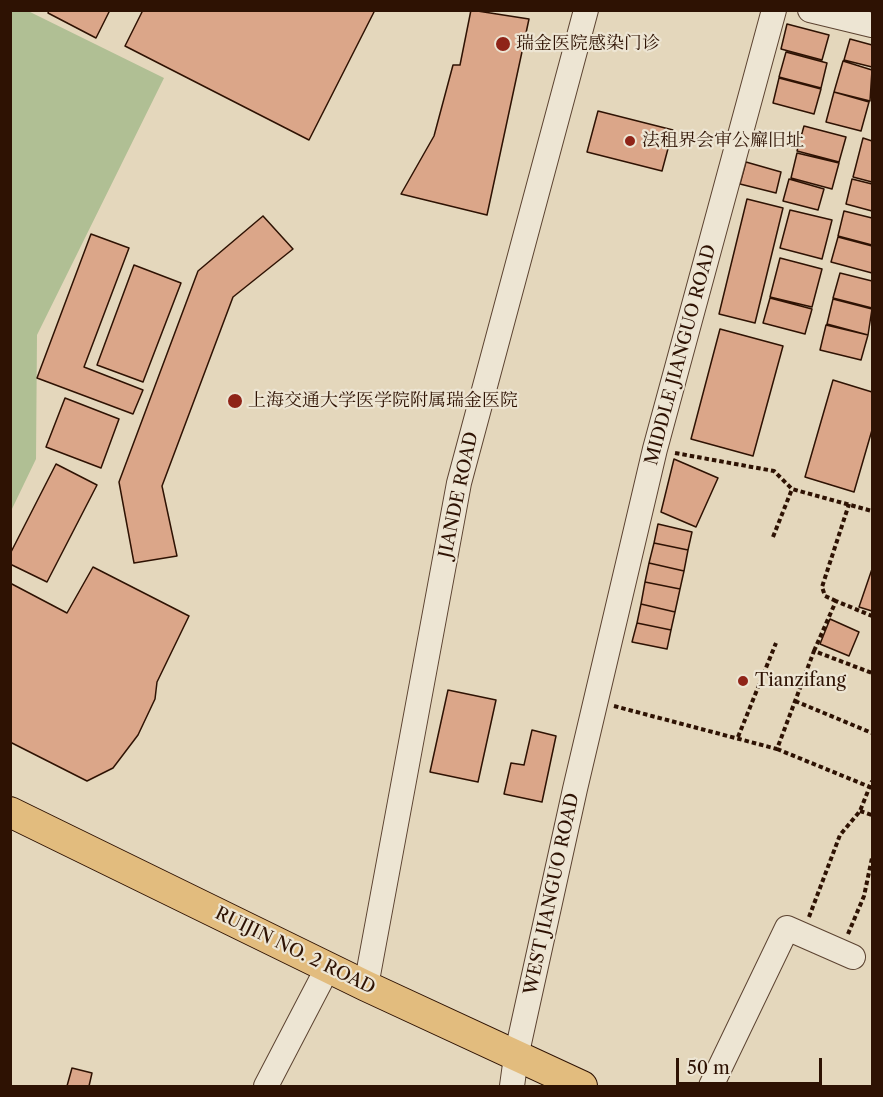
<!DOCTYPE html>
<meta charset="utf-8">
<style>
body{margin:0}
#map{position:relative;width:883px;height:1097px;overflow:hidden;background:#e4d7bc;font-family:"Libre Caslon Text",serif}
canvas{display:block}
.frame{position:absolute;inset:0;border:12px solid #2e1203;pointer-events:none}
.scale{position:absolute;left:676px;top:1058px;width:146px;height:27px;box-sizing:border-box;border:3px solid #2e1203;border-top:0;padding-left:8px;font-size:18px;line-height:21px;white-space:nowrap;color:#2e1203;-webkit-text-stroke:4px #ede5d3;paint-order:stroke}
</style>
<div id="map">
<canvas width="883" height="1097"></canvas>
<div class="frame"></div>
<div class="scale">50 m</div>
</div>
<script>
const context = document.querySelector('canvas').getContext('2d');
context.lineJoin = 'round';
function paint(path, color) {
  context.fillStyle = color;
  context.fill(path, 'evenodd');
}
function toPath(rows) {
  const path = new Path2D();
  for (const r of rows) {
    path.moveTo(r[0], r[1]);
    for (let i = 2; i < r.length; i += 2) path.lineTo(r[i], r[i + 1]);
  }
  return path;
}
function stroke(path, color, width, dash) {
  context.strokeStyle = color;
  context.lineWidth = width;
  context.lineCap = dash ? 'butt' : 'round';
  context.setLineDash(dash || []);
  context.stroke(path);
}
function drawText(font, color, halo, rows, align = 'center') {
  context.font = font + ' "Libre Caslon Text","Noto Serif SC",serif';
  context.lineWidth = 4.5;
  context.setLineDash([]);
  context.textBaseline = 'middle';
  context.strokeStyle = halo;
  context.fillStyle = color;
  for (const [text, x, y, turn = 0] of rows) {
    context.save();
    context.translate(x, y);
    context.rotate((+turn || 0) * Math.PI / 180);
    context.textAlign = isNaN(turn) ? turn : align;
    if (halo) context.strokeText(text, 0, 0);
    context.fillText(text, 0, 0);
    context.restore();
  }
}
paint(toPath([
 [26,10,164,78,37,335,36,459,11,511,10,11]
]), '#b0bf94');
const building = toPath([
 [49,10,110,10,96,38,48,13,49,10],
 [143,10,375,10,309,140,125,46,143,10],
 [471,10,529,19,487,215,401,194,434,136,453,65,460,65,471,10],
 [787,24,829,35,822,60,781,49,787,24],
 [850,39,872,45,872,67,844,60,850,39],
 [786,52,827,63,821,88,779,77,786,52],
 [843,61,872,70,870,101,834,92,843,61],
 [779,78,821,89,814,114,773,103,779,78],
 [834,92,869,102,861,131,826,122,834,92],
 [598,111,673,130,662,171,587,152,598,111],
 [804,126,846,137,839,162,797,151,804,126],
 [863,138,872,141,872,182,853,177,863,138],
 [797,153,839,163,832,189,791,178,797,153],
 [746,162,781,172,776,193,740,184,746,162],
 [789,179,824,189,818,210,783,201,789,179],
 [852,179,872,184,872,211,846,204,852,179],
 [747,199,783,208,755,323,719,314,747,199],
 [790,210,832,220,822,259,780,248,790,210],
 [844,211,872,218,872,245,838,236,844,211],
 [263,216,293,249,233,297,162,486,177,556,134,563,119,482,198,271,263,216],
 [91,234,129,248,84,367,143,390,133,414,37,378,91,234],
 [838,237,872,246,872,273,831,262,838,237],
 [780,258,822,269,812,307,770,297,780,258],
 [134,265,181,283,143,382,97,365,134,265],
 [840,273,872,281,872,308,833,298,840,273],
 [770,298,812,309,805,334,763,323,770,298],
 [833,299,872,309,868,335,827,324,833,299],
 [826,325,868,335,861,360,820,350,826,325],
 [720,329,783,346,753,456,691,439,720,329],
 [833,380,872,392,872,430,854,492,805,477,833,380],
 [65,398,119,419,101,468,46,447,65,398],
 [674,459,718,478,696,527,661,512,674,459],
 [56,464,97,485,47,582,10,564,10,554,56,464],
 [658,524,692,532,688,550,654,543,658,524],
 [654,543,688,550,684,571,649,563,654,543],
 [649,563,684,571,680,589,645,582,649,563],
 [93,567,189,616,157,682,155,699,138,735,113,768,87,781,10,742,10,583,67,613,93,567],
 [872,569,872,611,859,607,872,569],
 [645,582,680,589,675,612,641,604,645,582],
 [641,604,675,612,671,630,637,623,641,604],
 [830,619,859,632,849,656,820,644,830,619],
 [637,623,671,630,667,649,632,642,637,623],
 [448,690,496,700,478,782,430,772,448,690],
 [532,730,556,736,542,802,504,794,511,763,524,765,532,730],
 [72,1068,92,1073,89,1086,67,1086,72,1068]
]);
paint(building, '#dba689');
stroke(building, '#2e1203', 1.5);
const minor = toPath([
 [810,10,872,25],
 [366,986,459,483,586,10],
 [266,1086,328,967],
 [512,1086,516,1057,575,789,655,449,774,10],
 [711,1086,787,928,853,957]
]);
const major = toPath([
 [10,812,366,986,582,1086]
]);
stroke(minor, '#5c4331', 26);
stroke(major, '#2e1203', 32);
stroke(toPath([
 [675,453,774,471,792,489,872,511],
 [773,537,792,489],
 [836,601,825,596,822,587,849,504],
 [814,651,836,601,872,616],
 [795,701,872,733],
 [614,706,777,749,814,651,872,673],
 [738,737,776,643],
 [777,749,870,787],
 [860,811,872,815],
 [809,917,840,835,860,811,872,781],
 [848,934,864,896,872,858]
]), '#2e1203', 4, [4.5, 3]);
stroke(minor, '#ede5d3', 24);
stroke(major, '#e2bc7e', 30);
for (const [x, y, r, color] of [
 [503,44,8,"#8f2418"],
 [630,141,6,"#8f2418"],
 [235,401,8,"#8f2418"],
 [743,681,6,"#8f2418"]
]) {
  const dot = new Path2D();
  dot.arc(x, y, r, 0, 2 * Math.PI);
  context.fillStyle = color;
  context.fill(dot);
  stroke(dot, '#ede5d3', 2);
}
drawText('18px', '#2e1203', '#ede5d3', [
 ["瑞金医院感染门诊",516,44],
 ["法租界会审公廨旧址",642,141],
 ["上海交通大学医学院附属瑞金医院",248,401],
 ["Tianzifang",755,681]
], 'left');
drawText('18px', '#2e1203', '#ede5d3', [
 ["MIDDLE JIANGUO ROAD",681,355,-75],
 ["JIANDE ROAD",459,495,-78],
 ["WEST JIANGUO ROAD",552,894,-78],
 ["RUIJIN NO. 2 ROAD",295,951,26]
]);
</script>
